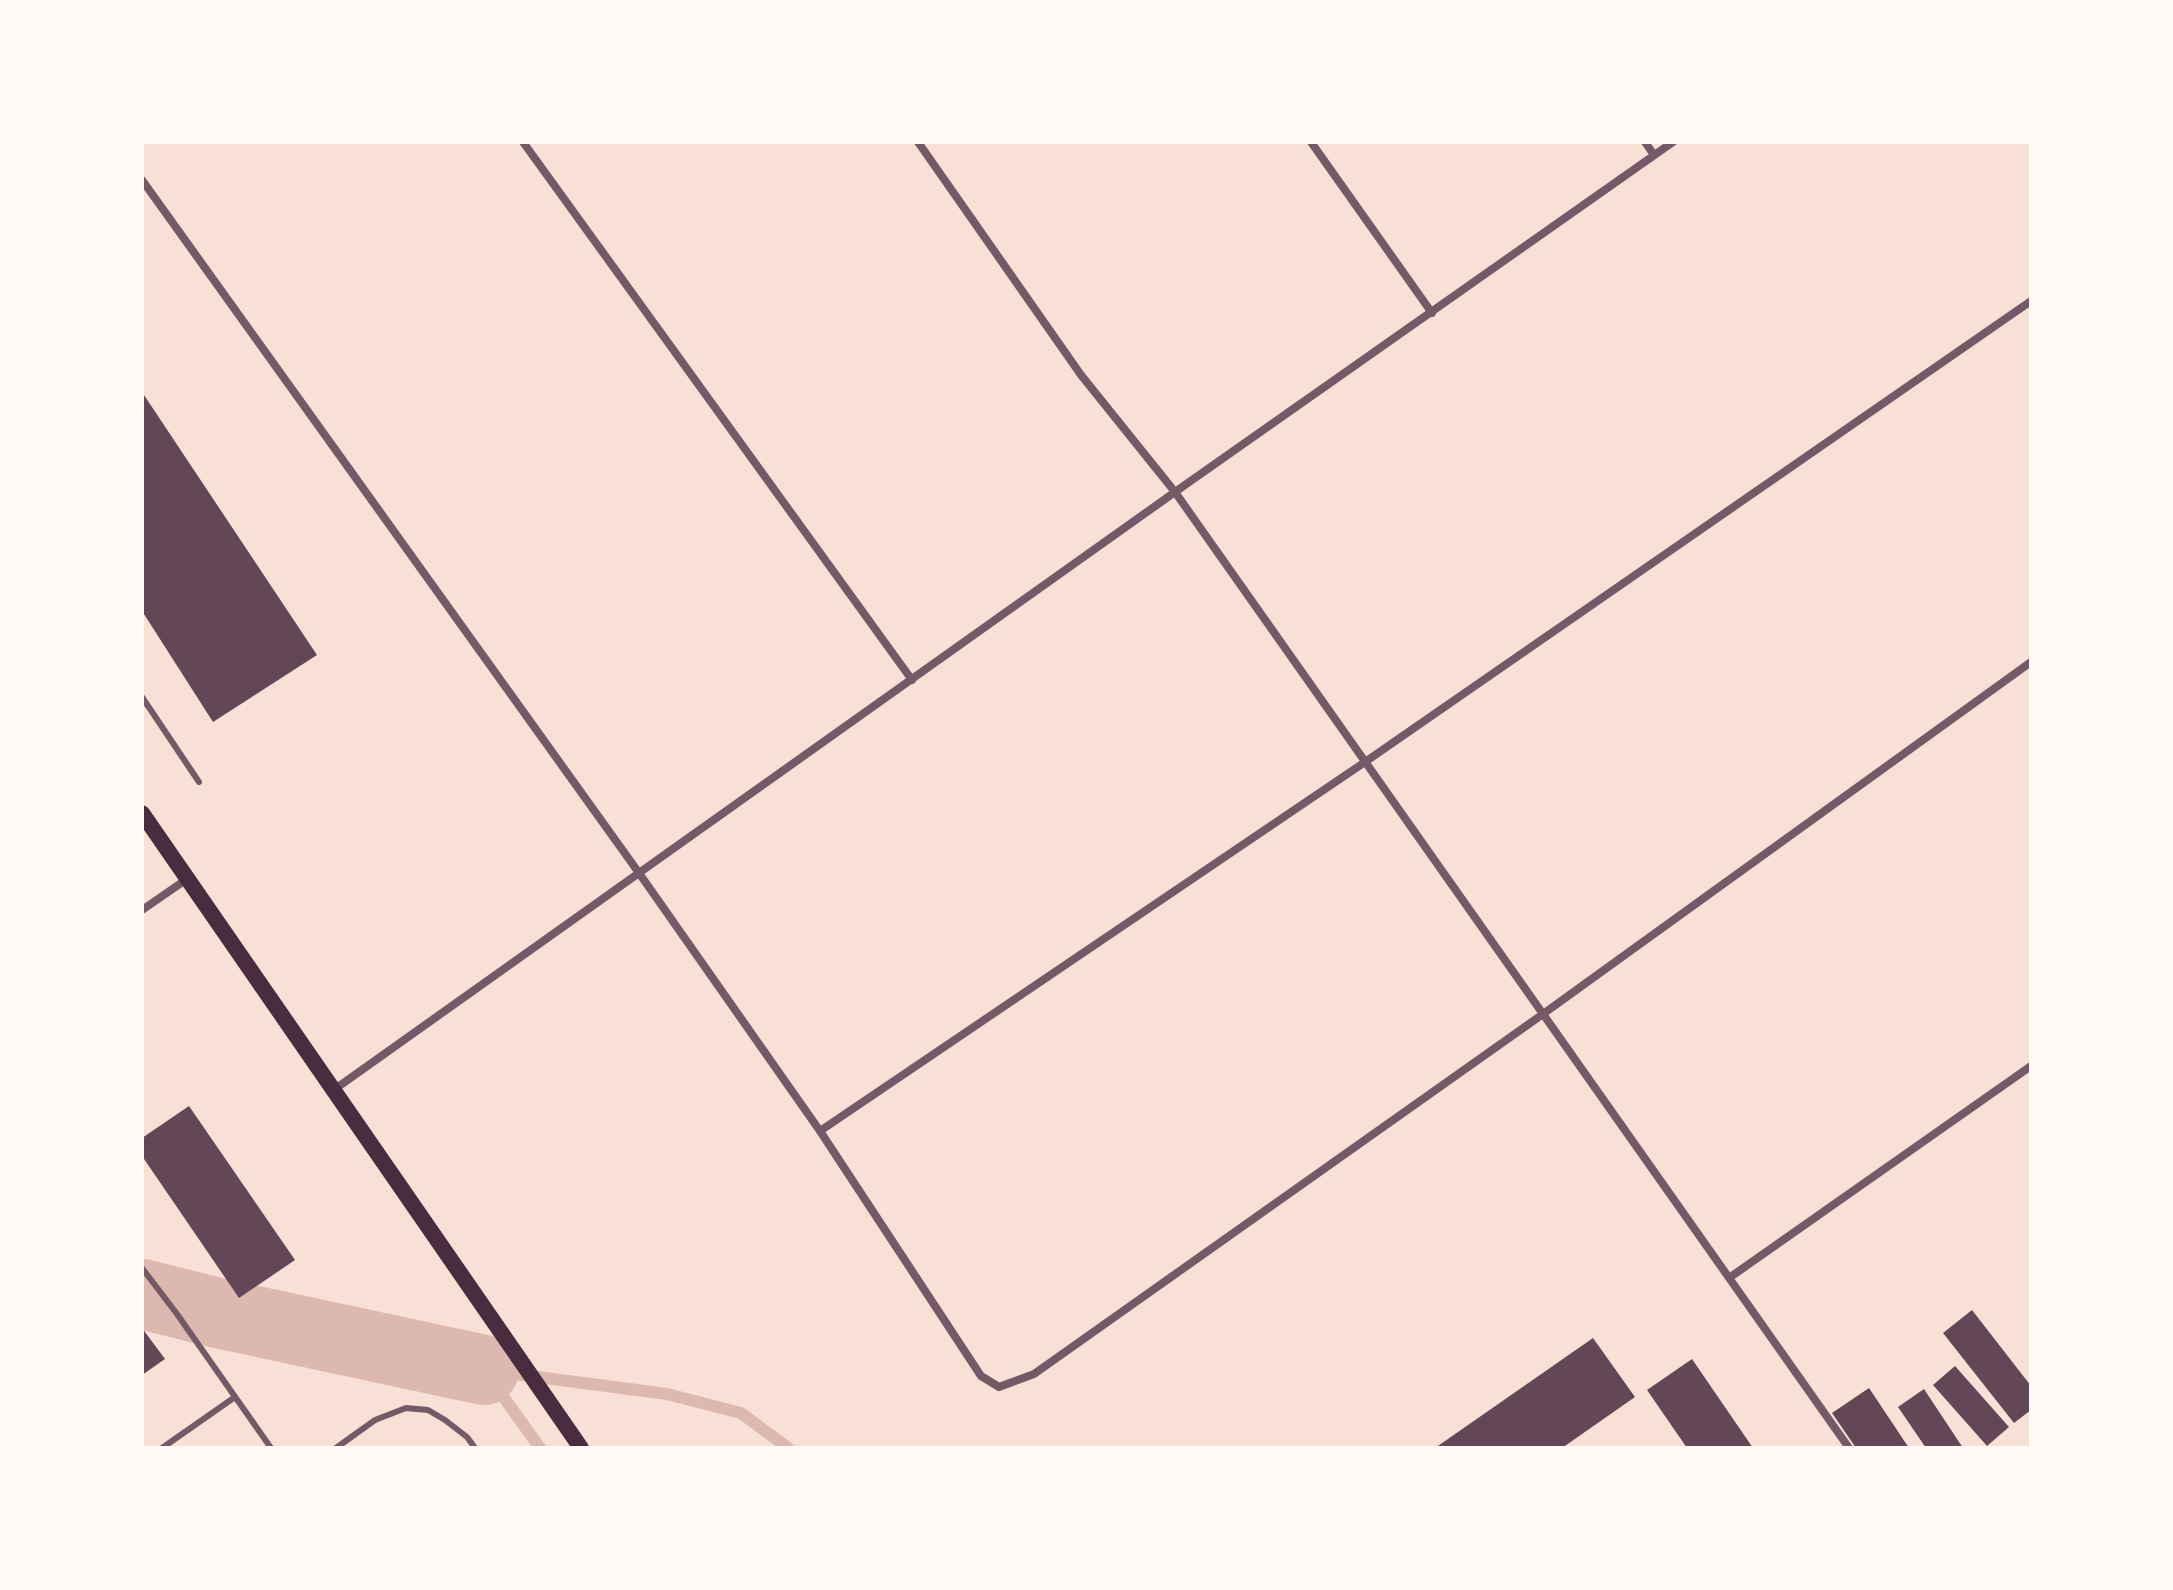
<!DOCTYPE html>
<style>
body{margin:0}
#map{position:relative;width:2173px;height:1590px;overflow:hidden;background:#f7e1d7;font-family:Quicksand,sans-serif}
canvas{display:block}
.frame{position:absolute;inset:0;border:144px solid #fffaf5;pointer-events:none}
</style>
<div id="map">
<canvas width="2173" height="1590"></canvas>
<div class="frame"></div>
</div>
<script>
const context = document.querySelector('canvas').getContext('2d');
context.lineJoin = 'round';
function toPath(rows) {
  const path = new Path2D();
  for (const r of rows) {
    path.moveTo(r[0], r[1]);
    for (let i = 2; i < r.length; i += 2) path.lineTo(r[i], r[i + 1]);
  }
  return path;
}
function stroke(path, color, width, dash) {
  context.strokeStyle = color;
  context.lineWidth = width;
  context.lineCap = dash ? 'butt' : 'round';
  context.setLineDash(dash || []);
  context.stroke(path);
}
function paint(path, color) {
  context.fillStyle = color;
  context.fill(path, 'evenodd');
}
stroke(toPath([
 [484,1370,667,1394,741,1413,788,1448],
 [484,1370,540,1448]
]), '#dcb8b0', 12);
stroke(toPath([
 [142,1294,218,1313,484,1370]
]), '#dcb8b0', 70);
paint(toPath([
 [142,392,317,655,213,722,142,611],
 [189,1106,295,1260,239,1298,142,1156,142,1138],
 [1972,1310,2031,1386,2031,1410,2014,1423,1943,1333],
 [142,1328,165,1359,142,1375],
 [1593,1338,1635,1397,1562,1448,1435,1448],
 [1692,1359,1753,1448,1687,1448,1647,1390],
 [1955,1366,2009,1427,1987,1446,1933,1385],
 [1869,1388,1909,1448,1856,1448,1832,1413],
 [1924,1389,1963,1448,1926,1448,1898,1407]
]), '#644757');
stroke(toPath([
 [142,697,199,782],
 [142,1268,177,1314,271,1448],
 [162,1448,235,1397],
 [336,1448,375,1420,406,1408,428,1410,445,1420,467,1437,475,1448]
]), '#755966', 6);
stroke(toPath([
 [523,142,912,680],
 [918,142,1081,375,1175,492,1849,1448],
 [1311,142,1432,313],
 [1645,142,1654,155],
 [142,180,639,873,820,1131,981,1376,999,1387,1034,1374,1543,1014,2031,662],
 [142,910,187,879],
 [335,1089,1175,492,1673,142],
 [820,1131,1365,762,2031,301],
 [1729,1278,2031,1066]
]), '#755966', 8);
stroke(toPath([
 [142,813,581,1448]
]), '#4a2c40', 16);
</script>
